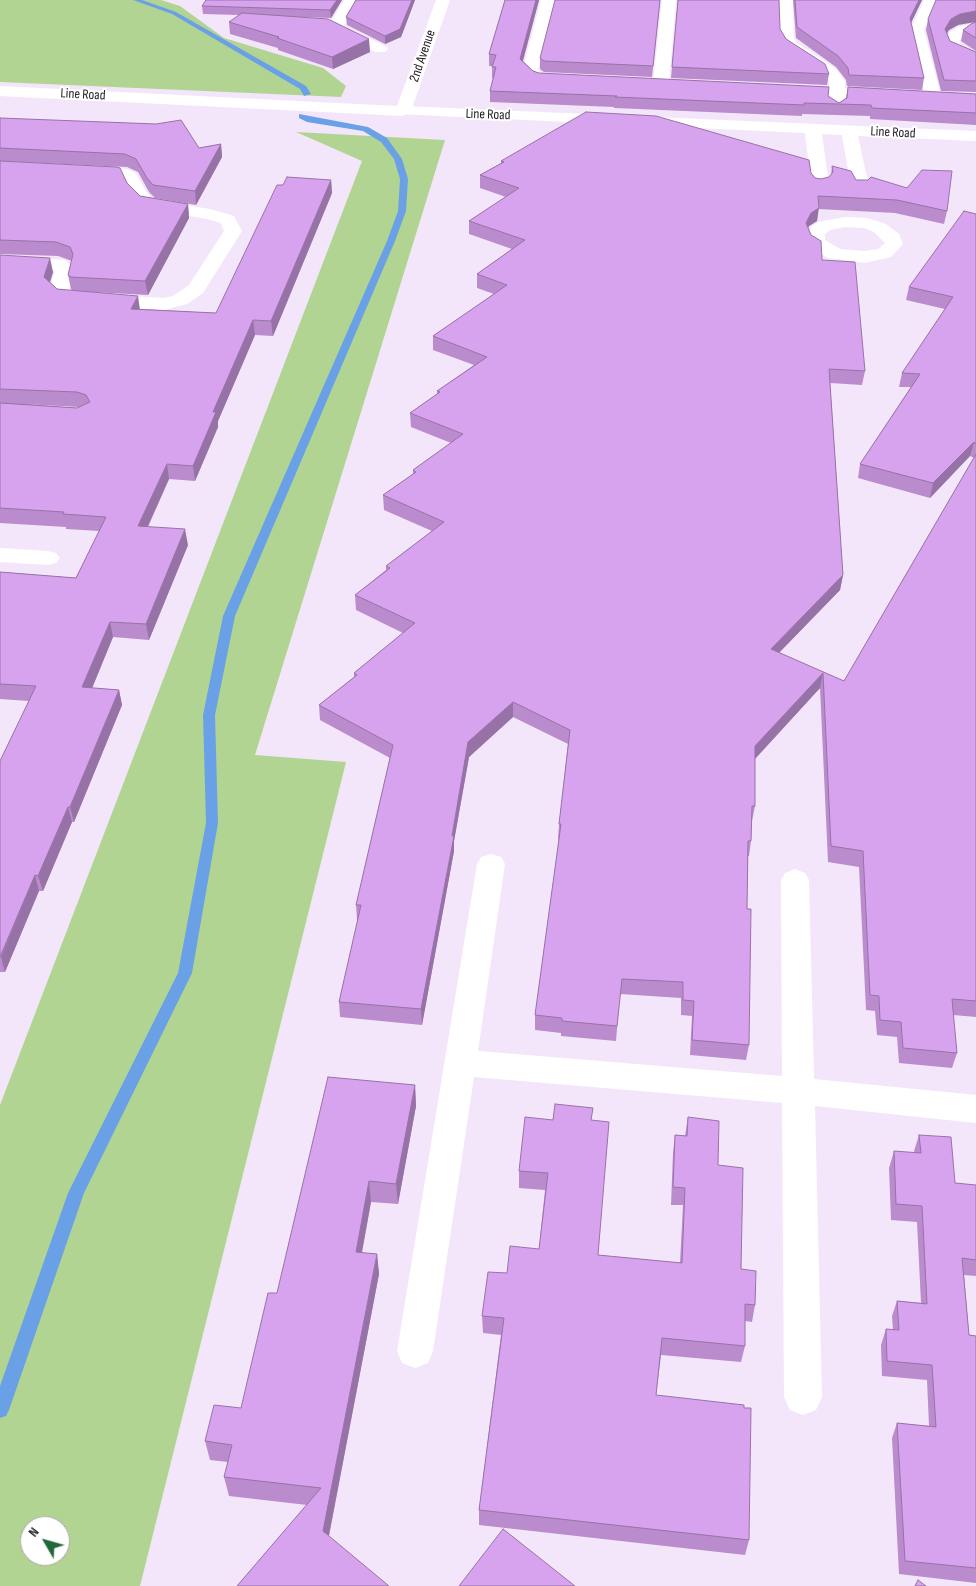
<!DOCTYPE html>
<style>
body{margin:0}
#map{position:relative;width:976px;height:1586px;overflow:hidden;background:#f4e6fa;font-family:"Sofia Sans Condensed",sans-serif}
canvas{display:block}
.north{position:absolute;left:20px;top:1516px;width:50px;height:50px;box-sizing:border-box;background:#fff;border:1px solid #a8a6a9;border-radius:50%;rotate:308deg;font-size:14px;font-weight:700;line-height:20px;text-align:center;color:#252027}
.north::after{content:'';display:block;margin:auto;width:18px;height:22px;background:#216a38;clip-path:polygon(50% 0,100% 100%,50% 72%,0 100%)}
</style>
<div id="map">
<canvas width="976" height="1586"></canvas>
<div class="north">N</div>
</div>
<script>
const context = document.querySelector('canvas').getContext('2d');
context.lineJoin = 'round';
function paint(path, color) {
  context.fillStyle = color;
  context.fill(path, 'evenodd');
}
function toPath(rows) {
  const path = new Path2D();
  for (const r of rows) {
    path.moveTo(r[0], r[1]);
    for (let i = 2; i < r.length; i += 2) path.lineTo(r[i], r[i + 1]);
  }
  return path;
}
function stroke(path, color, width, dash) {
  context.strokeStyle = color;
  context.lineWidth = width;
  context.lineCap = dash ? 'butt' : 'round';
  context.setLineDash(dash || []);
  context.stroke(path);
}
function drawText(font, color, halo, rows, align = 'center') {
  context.font = font + ' "Sofia Sans Condensed",sans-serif';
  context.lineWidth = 4;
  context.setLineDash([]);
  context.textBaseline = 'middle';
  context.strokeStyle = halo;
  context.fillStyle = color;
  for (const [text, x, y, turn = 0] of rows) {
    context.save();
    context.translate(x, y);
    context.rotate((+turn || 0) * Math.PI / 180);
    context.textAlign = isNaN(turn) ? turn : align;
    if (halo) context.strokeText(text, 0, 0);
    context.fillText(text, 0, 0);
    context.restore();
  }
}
paint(toPath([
 [0,0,161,0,180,6,224,38,323,68,346,86,341,97,0,82],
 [296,132,445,140,255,755,346,762,140,1586,0,1586,0,1105,362,161],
 [30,1526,60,1526,60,1556,30,1556]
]), '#b2d492');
paint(toPath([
 [133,0,142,0,176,12,306,86,311,94,304,96,300,89,172,14,133,0],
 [299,114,368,127,387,138,402,159,408,179,406,211,395,241,235,616,215,715,218,823,192,973,84,1193,9,1410,6,1416,0,1418,0,1386,68,1193,178,973,206,823,203,715,223,616,387,241,398,211,400,179,394,159,381,142,363,131,307,122,299,118,299,114]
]), '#6aa1e6');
paint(toPath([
 [344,0,358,0,344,26,385,46,388,49,385,52,375,52,329,29,302,27,295,23,302,19,332,20,344,0],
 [541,0,555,0,538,70,543,74,567,77,570,80,567,83,534,81,522,71,541,0],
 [662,0,676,0,669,83,661,88,653,83,662,0],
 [779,0,793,0,794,39,797,43,835,68,845,81,845,88,885,89,893,94,891,97,844,97,844,108,836,113,828,108,829,96,784,93,782,90,784,87,829,87,829,81,825,74,784,46,780,39,779,0],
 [924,0,938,0,924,30,941,96,933,101,925,96,910,30,924,0],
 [976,23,976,31,968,33,959,41,961,45,976,53,976,64,950,51,945,41,950,32,958,27,976,23],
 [403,106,976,131,976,141,858,136,869,187,866,191,860,192,854,191,851,187,842,135,822,134,829,185,826,189,820,190,814,189,811,185,805,133,397,114,395,111,397,108,403,106],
 [84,166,127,169,136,173,147,193,154,200,210,209,234,216,242,231,203,293,187,304,164,310,68,304,61,302,49,292,55,270,0,267,0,255,65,260,74,267,69,290,73,293,164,298,173,296,189,285,224,231,221,223,207,219,142,208,130,195,123,180,78,175,75,171,78,167,84,166],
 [845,217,867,218,886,224,899,234,903,244,891,257,865,263,828,258,811,247,806,237,811,227,818,222,845,217],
 [845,227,864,228,874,232,885,243,878,249,865,251,840,249,825,240,825,234,830,230,845,227],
 [0,548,48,551,56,553,60,558,56,563,48,565,0,562,0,548],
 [491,854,501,857,505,864,478,1051,782,1076,781,880,785,873,795,869,805,873,809,880,814,1079,976,1095,976,1123,815,1106,822,1397,816,1410,803,1415,790,1410,784,1397,782,1103,474,1077,433,1351,428,1363,415,1368,402,1363,397,1351,477,864,481,857,491,854]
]), '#fff');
paint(toPath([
 [436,0,450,0,411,111,403,116,0,96,0,86,397,106,436,0]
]), '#fff');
paint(toPath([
 [206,0,342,0,331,18,300,17,370,52,333,69,278,50,278,48,230,34,229,22,239,15,203,14,202,6],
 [356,0,415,0,401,37,385,44,347,25,346,17],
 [505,0,539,0,523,61,533,71,539,73,828,96,839,103,846,98,848,87,976,94,976,125,870,119,870,116,802,114,802,116,614,108,614,107,490,102,490,91,493,78,492,78,492,66,489,66,489,54],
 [660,0,652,77,544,72,540,69,540,58],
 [678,0,780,29,786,39,829,74,827,85,671,78],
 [793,0,922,0,911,23,924,78,922,90,847,86,846,80,836,67,796,38],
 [928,19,958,25,949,30,947,33,950,41,976,52,976,92,941,91,926,30],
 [976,22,976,51,961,41,963,30],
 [0,118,199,148,221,144,222,157,196,205,155,198,149,192,138,172,127,167,0,161],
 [0,161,127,183,140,196,188,204,189,218,148,295,92,292,140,309,216,313,283,185,331,180,332,193,273,336,255,335,218,421,218,427,195,481,169,479,148,527,188,545,149,640,113,637,92,688,119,690,122,705,74,822,72,822,43,891,39,891,5,972,0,972,0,761,29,701,0,699,0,572,76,578,99,531,66,529,66,527,0,523,0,255,53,272,50,282,57,289,73,291,71,289,68,275,72,261,58,256,0,254],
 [23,404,79,407,77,408],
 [501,161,811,173,815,178,821,179,829,177,831,175,832,166,856,180,947,211,944,224,895,213,818,209,817,221,809,226,808,228,822,260,865,371,862,385,830,383,843,575,840,590,779,653,844,681,974,458,970,456,930,498,858,478,860,464,911,387,899,387,902,373,945,309,906,300,909,287,976,214,976,1017,953,1015,957,1053,952,1068,899,1063,897,1037,877,1035,875,1011,866,1010,859,867,828,862,820,688,755,759,755,806,752,821,751,841,749,856,748,856,747,909,749,1045,746,1060,690,1055,692,1016,681,1015,681,998,620,994,616,1041,561,1036,561,1033,535,1030,535,1015,559,839,558,839,559,824,568,744,513,717,469,757,454,841,454,851,422,1025,340,1017,339,1002,358,920,357,920,356,905,390,758,320,720,319,705,354,677,354,673,403,633,356,610,355,595,386,570,386,566,432,531,384,510,383,495,413,474,413,470,451,443,411,427,410,413,437,394,437,391,474,365,433,350,433,336,494,294,477,288,477,274,512,249,469,234,469,221,506,197,480,188,480,175,501,163],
 [415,1085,416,1106,398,1204,371,1202,362,1253,377,1254,379,1274,329,1536,237,1586,307,1505,229,1496,224,1477,228,1462,210,1460,205,1441,241,1408,277,1293],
 [688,1117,718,1165,741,1269,755,1305,752,1322,745,1321,745,1346,741,1362,661,1355,656,1395,749,1540,745,1555,479,1525,479,1510,501,1335,483,1333,482,1316,507,1273,539,1249,545,1190,519,1188,519,1171,553,1120,592,1120,598,1255,680,1263,683,1205,671,1205,673,1153,675,1135,685,1136],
 [919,1135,955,1183,976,1185,976,1276,964,1275,969,1335,976,1336,976,1583,899,1574,892,1438,897,1423,929,1426,927,1380,882,1376,881,1345,886,1329,893,1330,892,1316,897,1301,921,1303,917,1222,891,1220,889,1168,894,1151,915,1153,914,1151]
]), '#ba8ccd');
paint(toPath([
 [337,0,342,0,331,18,330,10],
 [412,0,415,0,401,37,385,44,385,36],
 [536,0,539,0,520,71,520,59],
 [919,0,922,0,908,29,910,18],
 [976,11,976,22,958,25,949,30,943,40,945,29,951,19,960,14],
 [369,39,370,52,333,69,332,57],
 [221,144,222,157,196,205,195,191],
 [331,180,332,193,273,336,271,321],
 [188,204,189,218,148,295,145,281],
 [819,208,817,221,809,226,804,236,806,223,811,213],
 [50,258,53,272,47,292,44,277],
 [138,296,140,310,131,309],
 [253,320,255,335,218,421,218,427,195,481,193,466,213,412],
 [974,442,970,456,930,498,933,483],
 [167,464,169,479,141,541,138,526],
 [185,529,188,545,149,640,146,624],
 [843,575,840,590,768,664,771,649],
 [110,622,113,637,86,703,82,687],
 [823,673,820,688,753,761,755,746],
 [119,690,122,705,74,822,70,807],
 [513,702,513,717,469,757,454,841,454,851,422,1025,421,1009,468,742],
 [68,807,72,822,43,891,38,876],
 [35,875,39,891,5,972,1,957],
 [415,1085,416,1106,398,1204,396,1184],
 [369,1181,371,1202,358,1272,356,1252],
 [377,1254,379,1274,326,1550,323,1531]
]), '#9772a7');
const building = toPath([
 [206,0,337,0,330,10,202,6,206,0],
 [356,0,412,0,400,29,385,36,346,17,356,0],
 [505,0,536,0,520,59,533,71,539,73,829,87,828,96,839,103,847,98,848,87,976,94,976,113,872,108,871,105,804,103,804,105,615,97,617,96,490,91,496,67,492,67,496,55,489,54,505,0],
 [555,0,660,0,653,66,544,61,540,58,555,0],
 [678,0,779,0,780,29,786,39,825,64,829,74,672,67,678,0],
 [795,0,919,0,910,18,924,78,849,75,848,68,838,56,797,27,795,0],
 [936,0,976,0,976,11,960,14,951,19,945,29,950,41,976,52,976,81,944,80,928,19,936,0],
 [242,13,328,19,369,39,332,57,277,38,279,37,229,22,242,13],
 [976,22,976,38,963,30,971,24,976,22],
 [586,112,656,116,809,160,811,173,815,178,821,179,829,177,833,172,832,166,851,171,856,180,868,180,871,177,907,188,922,170,952,171,947,211,897,200,818,196,819,208,811,213,806,223,811,235,821,241,822,260,855,262,865,371,829,369,843,575,771,649,844,681,976,454,976,1001,952,999,957,1053,903,1048,901,1022,880,1020,879,996,870,995,863,851,831,846,823,673,755,746,755,806,752,806,751,841,748,841,747,909,751,909,749,1045,692,1040,694,1001,683,1000,683,982,622,979,617,1026,562,1021,562,1018,535,1015,561,824,559,824,570,730,513,702,468,742,452,836,454,836,421,1009,339,1002,361,905,356,905,393,745,319,705,357,675,354,673,415,623,355,595,390,568,386,566,444,522,383,495,416,472,413,470,463,434,410,413,440,392,437,391,487,357,433,336,507,285,477,274,525,240,469,221,519,188,480,175,504,162,501,161,586,112],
 [0,118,156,124,181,120,199,148,221,144,195,191,153,185,147,178,136,159,125,154,0,148,0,118],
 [0,161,116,167,120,168,127,183,140,196,188,204,145,281,71,277,68,275,73,254,70,247,56,242,0,240,0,161],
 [287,177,331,180,271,321,253,320,213,412,216,412,193,466,167,464,138,526,185,529,146,624,110,622,82,687,119,690,70,807,68,807,38,876,35,875,0,957,0,761,36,686,0,684,0,572,76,578,106,517,63,514,64,512,0,508,0,403,77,408,90,402,86,395,77,392,0,389,0,255,50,258,44,277,57,289,138,296,131,309,216,313,277,185,283,185,287,177],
 [964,211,976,214,976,444,974,442,933,483,860,464,920,374,902,373,953,297,909,287,964,211],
 [328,1077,415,1085,396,1184,369,1181,356,1252,377,1254,323,1531,389,1586,237,1586,321,1488,224,1477,232,1445,205,1441,214,1405,241,1408,268,1293,277,1293,328,1077],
 [555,1104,593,1108,591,1120,609,1122,598,1255,682,1263,685,1188,673,1187,675,1135,687,1136,688,1117,719,1121,718,1165,743,1168,741,1269,756,1271,755,1305,745,1304,745,1346,662,1338,656,1395,744,1405,744,1408,751,1408,749,1540,479,1510,504,1318,482,1316,488,1272,507,1273,510,1246,539,1249,548,1173,519,1171,525,1117,553,1120,555,1104],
 [919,1135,951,1137,955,1183,976,1185,976,1260,962,1258,969,1335,976,1336,976,1568,905,1561,897,1423,936,1427,932,1365,887,1361,886,1329,899,1330,897,1301,927,1304,922,1206,896,1204,894,1151,921,1153,919,1135],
 [503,1529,575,1586,459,1586,503,1529],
 [918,1580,926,1586,915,1586,918,1580]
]);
paint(building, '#d8a3ee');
stroke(building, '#9772a7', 1);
drawText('14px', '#252027', '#fff', [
 ["2nd Avenue",423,56,-71],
 ["Line Road",83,95,3],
 ["Line Road",488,115,2],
 ["Line Road",893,133,3]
]);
</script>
